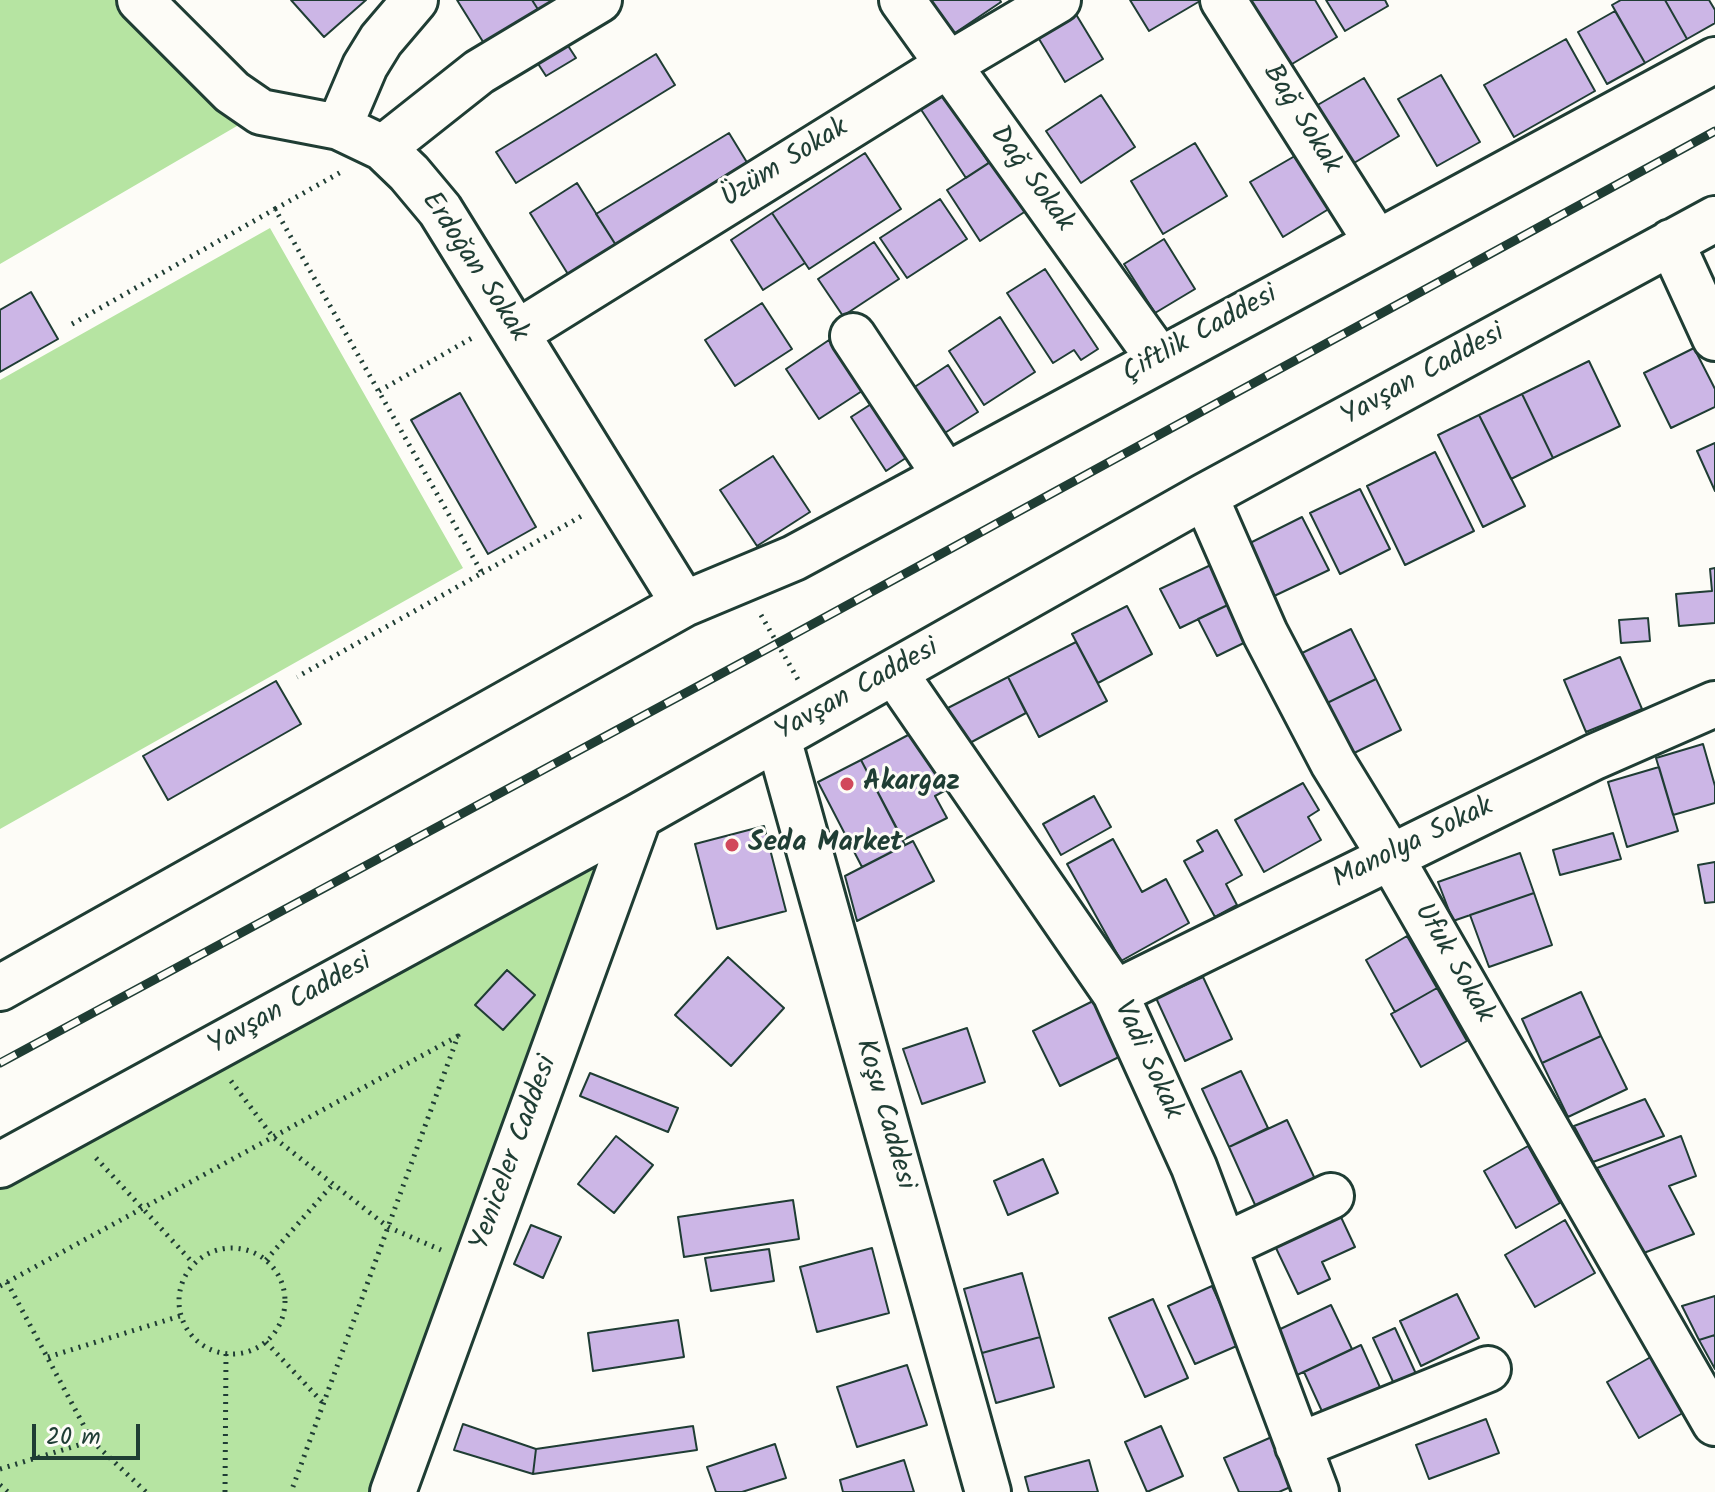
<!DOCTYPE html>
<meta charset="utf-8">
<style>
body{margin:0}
#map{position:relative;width:1715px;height:1492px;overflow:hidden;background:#fdfcf7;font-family:Kalam,sans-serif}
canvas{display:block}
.scale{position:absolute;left:32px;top:1424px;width:108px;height:36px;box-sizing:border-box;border:4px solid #1f3d34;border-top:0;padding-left:10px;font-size:24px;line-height:28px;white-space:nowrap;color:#1f3d34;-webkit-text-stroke:6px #fdfcf7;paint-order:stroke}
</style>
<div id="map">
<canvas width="1715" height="1492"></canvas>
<div class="scale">20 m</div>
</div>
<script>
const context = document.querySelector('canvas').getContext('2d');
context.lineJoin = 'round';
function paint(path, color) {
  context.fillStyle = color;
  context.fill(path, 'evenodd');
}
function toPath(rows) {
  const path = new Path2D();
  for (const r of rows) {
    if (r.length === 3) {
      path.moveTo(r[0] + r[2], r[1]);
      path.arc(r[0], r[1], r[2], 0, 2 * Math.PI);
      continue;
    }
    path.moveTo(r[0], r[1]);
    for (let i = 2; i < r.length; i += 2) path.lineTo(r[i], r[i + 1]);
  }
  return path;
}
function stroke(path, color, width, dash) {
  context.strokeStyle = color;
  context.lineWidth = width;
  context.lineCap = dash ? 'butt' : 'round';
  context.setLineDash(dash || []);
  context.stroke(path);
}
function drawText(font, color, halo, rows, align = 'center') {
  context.font = font + ' Kalam,sans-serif';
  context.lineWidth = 6;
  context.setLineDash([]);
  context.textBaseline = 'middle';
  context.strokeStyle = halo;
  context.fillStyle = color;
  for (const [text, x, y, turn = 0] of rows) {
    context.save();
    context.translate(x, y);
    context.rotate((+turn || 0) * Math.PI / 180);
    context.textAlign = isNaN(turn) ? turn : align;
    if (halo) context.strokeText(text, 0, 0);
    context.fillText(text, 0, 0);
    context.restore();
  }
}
paint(toPath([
 [0,0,140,0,261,112,0,264],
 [270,228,463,568,0,829,0,380],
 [639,816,393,1492,0,1492,0,1165]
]), '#b6e4a2');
const building = toPath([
 [291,0,366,0,324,37,291,0],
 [457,0,532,0,539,11,485,45,457,0],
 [532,0,558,0,539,11,532,0],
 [925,0,1000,0,1001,2,949,37,925,0],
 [1130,0,1199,0,1200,1,1149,31,1130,0],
 [1246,0,1315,0,1337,37,1287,67,1246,0],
 [1326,0,1385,0,1388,6,1345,31,1326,0],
 [1621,0,1665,0,1687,39,1645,63,1612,5,1621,0],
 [1665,0,1709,0,1715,10,1715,23,1687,39,1665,0],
 [1074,11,1103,59,1065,82,1036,34,1074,11],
 [1615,11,1645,63,1607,84,1578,32,1615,11],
 [563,38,576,58,546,76,533,56,563,38],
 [1566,39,1595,91,1514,137,1484,85,1566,39],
 [656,54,675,85,516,183,496,152,656,54],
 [1441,75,1480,142,1437,166,1398,99,1441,75],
 [1364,78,1399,136,1344,169,1309,110,1364,78],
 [943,93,989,163,966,178,920,108,943,93],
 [1101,95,1135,147,1081,183,1046,131,1101,95],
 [729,133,751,169,619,250,596,214,729,133],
 [1195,143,1227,196,1163,234,1131,181,1195,143],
 [865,153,901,209,809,269,772,213,865,153],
 [1300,153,1332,207,1283,237,1250,182,1300,153],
 [996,158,1029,209,980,241,947,190,996,158],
 [577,183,619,250,571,279,530,213,577,183],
 [940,199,967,239,907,278,880,238,940,199],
 [772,213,805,263,763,290,731,240,772,213],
 [1164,239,1195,289,1155,313,1124,264,1164,239],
 [874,242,899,279,843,316,818,279,874,242],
 [1045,269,1098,349,1081,360,1074,350,1053,363,1007,293,1045,269],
 [31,292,58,339,0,372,0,310,31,292],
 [762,303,792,349,735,386,705,340,762,303],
 [1000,317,1035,372,984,405,949,351,1000,317],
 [829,340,862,391,819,419,786,369,829,340],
 [1694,348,1715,389,1715,407,1671,428,1644,373,1694,348],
 [1589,361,1620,426,1553,458,1522,394,1589,361],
 [948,365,978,412,940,436,910,390,948,365],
 [460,393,536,527,488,554,411,420,460,393],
 [1522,394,1553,458,1511,479,1479,415,1522,394],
 [879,399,915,452,886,471,851,417,879,399],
 [1479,415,1525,506,1483,527,1438,435,1479,415],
 [1715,443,1715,491,1697,451,1715,443],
 [1435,452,1474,531,1405,565,1367,486,1435,452],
 [773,456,810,512,757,546,720,490,773,456],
 [1360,489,1390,549,1340,574,1310,513,1360,489],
 [1302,517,1329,570,1272,597,1246,545,1302,517],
 [1215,563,1234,602,1180,628,1160,589,1215,563],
 [1715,568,1715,623,1679,626,1676,594,1712,591,1710,569,1715,568],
 [1234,602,1252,639,1217,656,1198,619,1234,602],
 [1127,606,1152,654,1098,683,1072,634,1127,606],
 [1648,618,1650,641,1621,643,1619,620,1648,618],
 [1351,629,1376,679,1321,706,1296,656,1351,629],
 [1076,642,1107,701,1039,737,1008,677,1076,642],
 [1620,657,1642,709,1586,732,1564,680,1620,657],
 [1008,677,1026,713,966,745,942,711,1008,677],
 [1376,679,1401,730,1346,757,1321,706,1376,679],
 [276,681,301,724,168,800,143,756,276,681],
 [910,734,946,790,935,796,947,818,903,840,861,760,910,734],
 [1703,744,1715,786,1715,803,1673,815,1656,758,1703,744],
 [861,760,905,845,862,867,818,782,861,760],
 [1659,767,1678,831,1627,847,1608,782,1659,767],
 [1303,783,1319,810,1308,817,1321,840,1264,872,1235,820,1303,783],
 [1094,796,1111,827,1061,855,1043,824,1094,796],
 [764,826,786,911,717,929,695,844,764,826],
 [1217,830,1242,875,1226,884,1237,905,1215,917,1184,861,1203,851,1197,841,1217,830],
 [1613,833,1621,859,1560,875,1553,850,1613,833],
 [1113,839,1142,892,1166,879,1189,923,1121,961,1067,864,1113,839],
 [913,841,934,881,857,921,845,876,913,841],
 [1520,853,1534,893,1453,921,1438,882,1520,853],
 [1715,862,1715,902,1705,903,1698,865,1715,862],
 [1534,893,1552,945,1489,967,1470,915,1534,893],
 [1407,936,1437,988,1395,1012,1366,960,1407,936],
 [728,957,784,1008,731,1066,675,1015,728,957],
 [507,970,535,995,503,1030,475,1005,507,970],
 [1203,977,1232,1039,1185,1061,1156,998,1203,977],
 [1437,988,1467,1041,1421,1067,1391,1014,1437,988],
 [1581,992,1601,1036,1542,1063,1522,1019,1581,992],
 [1095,1000,1123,1055,1060,1086,1033,1031,1095,1000],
 [967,1028,985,1082,922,1104,903,1049,967,1028],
 [1601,1036,1627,1089,1568,1117,1542,1063,1601,1036],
 [1241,1071,1268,1128,1229,1147,1202,1089,1241,1071],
 [590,1073,678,1108,668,1132,580,1096,590,1073],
 [1645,1099,1664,1136,1593,1162,1574,1126,1645,1099],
 [1287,1120,1315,1179,1256,1207,1229,1147,1287,1120],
 [616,1136,653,1165,614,1213,578,1184,616,1136],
 [1681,1136,1696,1176,1669,1186,1694,1234,1641,1254,1597,1168,1681,1136],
 [1528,1146,1560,1203,1516,1228,1484,1171,1528,1146],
 [1043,1159,1058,1193,1008,1215,994,1181,1043,1159],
 [793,1200,799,1239,684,1257,678,1217,793,1200],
 [1340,1215,1355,1247,1322,1262,1330,1279,1298,1294,1275,1246,1340,1215],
 [1565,1220,1595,1273,1535,1307,1505,1255,1565,1220],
 [531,1225,561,1237,543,1278,514,1264,531,1225],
 [872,1248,889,1313,817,1332,800,1267,872,1248],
 [769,1249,774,1281,711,1291,705,1258,769,1249],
 [1022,1273,1040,1337,982,1353,964,1289,1022,1273],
 [1212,1286,1239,1345,1195,1364,1168,1306,1212,1286],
 [1457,1294,1479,1338,1421,1366,1400,1321,1457,1294],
 [1715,1296,1715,1335,1699,1340,1682,1306,1715,1296],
 [1153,1299,1188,1378,1145,1397,1109,1318,1153,1299],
 [1331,1305,1352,1349,1295,1376,1274,1332,1331,1305],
 [678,1320,684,1357,593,1371,588,1333,678,1320],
 [1395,1328,1417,1376,1395,1386,1373,1338,1395,1328],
 [1715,1335,1715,1369,1699,1340,1715,1335],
 [1040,1337,1054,1387,996,1403,982,1353,1040,1337],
 [1361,1345,1383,1394,1326,1420,1304,1372,1361,1345],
 [1656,1354,1688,1410,1639,1438,1607,1382,1656,1354],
 [907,1365,927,1425,857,1447,837,1387,907,1365],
 [1486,1419,1499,1453,1429,1479,1416,1445,1486,1419],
 [463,1424,536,1449,533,1474,454,1450,463,1424],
 [693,1426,697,1450,533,1474,536,1449,693,1426],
 [1161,1426,1183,1476,1147,1492,1125,1442,1161,1426],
 [1274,1436,1295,1485,1279,1492,1239,1492,1224,1458,1274,1436],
 [775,1444,786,1478,742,1492,716,1492,707,1467,775,1444],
 [904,1460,914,1492,843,1492,840,1480,904,1460],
 [1089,1460,1098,1492,1029,1492,1025,1477,1089,1460]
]);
paint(building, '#ccb6e6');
stroke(building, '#1f3d34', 2);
const minor = toPath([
 [140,0,232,92,261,112,339,127,383,148,409,173,440,210,684,604],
 [902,0,1159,359],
 [1223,0,1376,241],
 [339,127,365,66,381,40,415,0],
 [383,148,479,72,599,0],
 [1671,242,1715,338],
 [517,333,948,65,1058,0],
 [853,336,945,475],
 [1205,496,1265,633,1333,763,1390,856,1715,1423],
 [894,672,1115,993,1194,1167,1316,1492],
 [778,738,988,1492],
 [0,988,684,604,794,558,1715,60],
 [1115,993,1594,757,1715,704],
 [0,1165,639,816,1205,496,1715,219],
 [1224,1246,1331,1196],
 [1298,1446,1488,1369],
 [393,1492,639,816]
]);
stroke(minor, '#1f3d34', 50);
stroke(toPath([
 [275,209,341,172],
 [72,324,275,209,482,573,297,677],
 [379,391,472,338],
 [482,573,585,514],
 [761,615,800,683],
 [231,1081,273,1137,388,1227,441,1250],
 [96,1158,193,1263],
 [232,1301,53],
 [266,1260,333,1184],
 [7,1282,92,1441],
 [0,1286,458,1036,291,1492],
 [266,1342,324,1404],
 [48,1357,180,1316],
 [0,1469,92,1441,146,1492],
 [0,1485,8,1492],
 [225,1492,226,1354]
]), '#1f3d34', 5, [2, 6]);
stroke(minor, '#fdfcf7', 44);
const rail = toPath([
 [0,1063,778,643,1715,131]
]);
stroke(rail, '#1f3d34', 9);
stroke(rail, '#fdfcf7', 6, [18]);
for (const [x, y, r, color] of [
 [847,784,8,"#d1495b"],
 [732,845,8,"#d1495b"]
]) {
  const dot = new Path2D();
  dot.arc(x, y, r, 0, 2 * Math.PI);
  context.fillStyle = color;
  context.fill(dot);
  stroke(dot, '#fdfcf7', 3);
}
drawText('28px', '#1f3d34', '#fdfcf7', [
 ["Bağ Sokak",1300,120,58],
 ["Üzüm Sokak",786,165,-32],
 ["Dağ Sokak",1030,180,54],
 ["Erdoğan Sokak",473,268,57],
 ["Çiftlik Caddesi",1201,336,-29],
 ["Yavşan Caddesi",1424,377,-29],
 ["Yavşan Caddesi",858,692,-29],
 ["Manolya Sokak",1414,845,-26],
 ["Ufuk Sokak",1452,964,60],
 ["Yavşan Caddesi",291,1006,-29],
 ["Vadi Sokak",1146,1061,65],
 ["Koşu Caddesi",883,1115,74],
 ["Yeniceler Caddesi",516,1154,-70]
]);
drawText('bold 28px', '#1f3d34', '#fdfcf7', [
 ["Akargaz",863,784],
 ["Seda Market",748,845]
], 'left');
</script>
